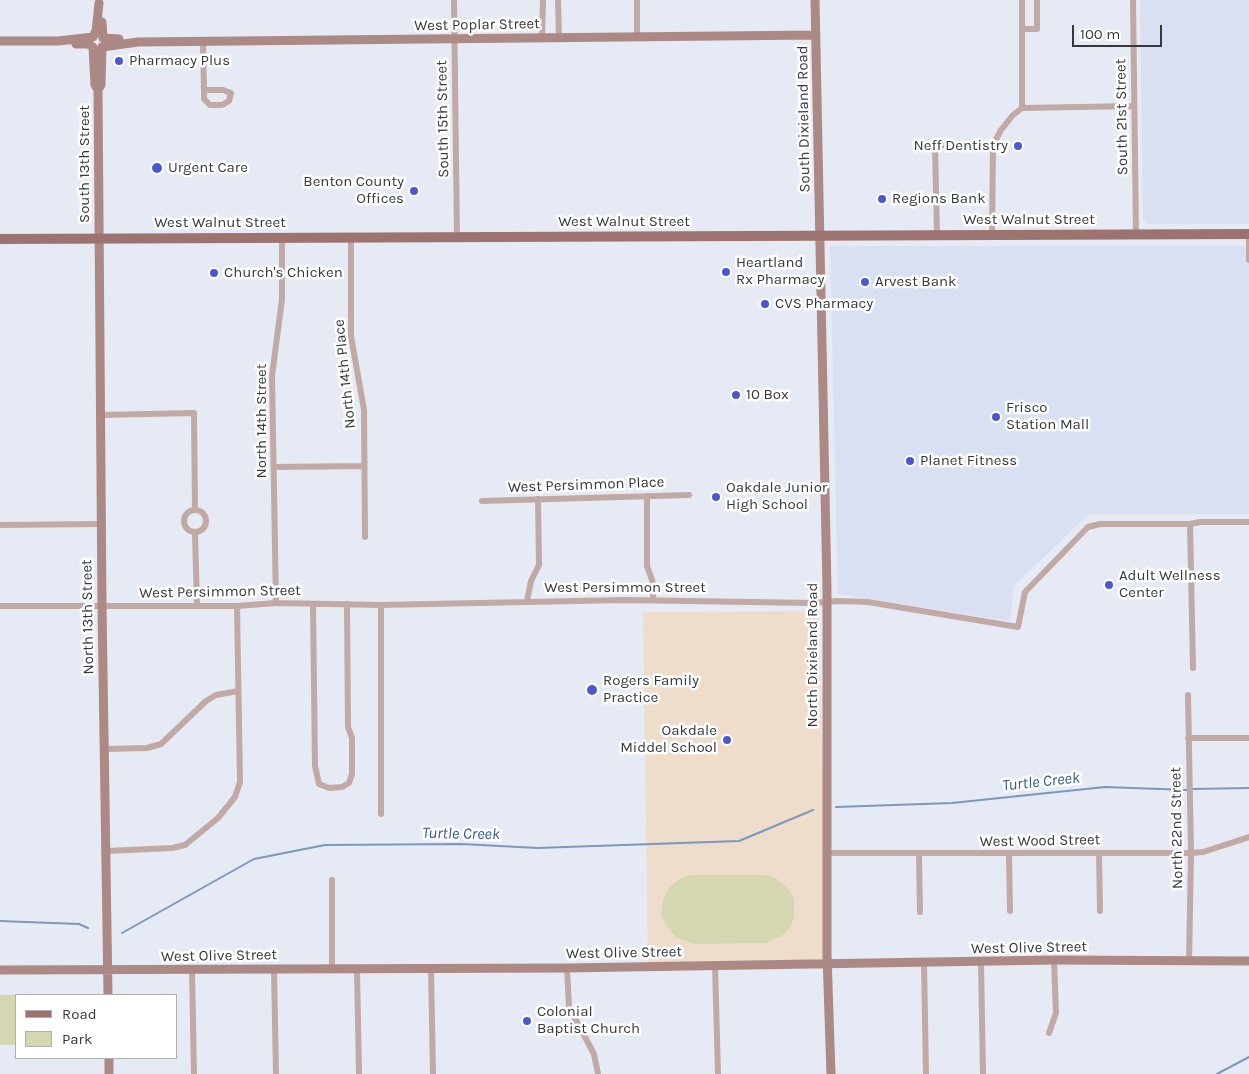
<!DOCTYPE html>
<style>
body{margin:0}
#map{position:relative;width:1249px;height:1074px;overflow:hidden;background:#e6eaf4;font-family:Karla,sans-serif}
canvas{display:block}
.legend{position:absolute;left:15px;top:994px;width:162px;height:65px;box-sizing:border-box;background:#fff;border:1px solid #afafb1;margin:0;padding:6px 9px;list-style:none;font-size:15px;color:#36383c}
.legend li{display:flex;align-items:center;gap:10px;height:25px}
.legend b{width:25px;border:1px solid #afafb1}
.scale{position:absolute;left:1072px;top:25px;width:90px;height:22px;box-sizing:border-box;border:2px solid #36383c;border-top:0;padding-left:6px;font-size:15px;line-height:18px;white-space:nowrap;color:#36383c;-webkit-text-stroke:4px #fff;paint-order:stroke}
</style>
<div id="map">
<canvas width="1249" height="1074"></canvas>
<ul class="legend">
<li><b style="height:6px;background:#9c736e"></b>Road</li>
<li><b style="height:14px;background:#d5d7b2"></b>Park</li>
</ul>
<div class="scale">100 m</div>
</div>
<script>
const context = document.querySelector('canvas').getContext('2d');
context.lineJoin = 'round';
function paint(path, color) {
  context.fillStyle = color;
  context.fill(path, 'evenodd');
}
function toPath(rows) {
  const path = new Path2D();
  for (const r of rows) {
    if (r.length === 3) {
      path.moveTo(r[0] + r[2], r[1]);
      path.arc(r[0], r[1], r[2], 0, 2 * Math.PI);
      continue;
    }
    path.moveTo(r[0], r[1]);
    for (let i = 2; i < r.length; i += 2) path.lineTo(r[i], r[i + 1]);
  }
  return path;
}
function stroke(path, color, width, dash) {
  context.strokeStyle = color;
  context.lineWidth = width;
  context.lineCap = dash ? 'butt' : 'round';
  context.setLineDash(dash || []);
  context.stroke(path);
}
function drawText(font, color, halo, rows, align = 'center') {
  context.font = font + ' Karla,sans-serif';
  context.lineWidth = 5;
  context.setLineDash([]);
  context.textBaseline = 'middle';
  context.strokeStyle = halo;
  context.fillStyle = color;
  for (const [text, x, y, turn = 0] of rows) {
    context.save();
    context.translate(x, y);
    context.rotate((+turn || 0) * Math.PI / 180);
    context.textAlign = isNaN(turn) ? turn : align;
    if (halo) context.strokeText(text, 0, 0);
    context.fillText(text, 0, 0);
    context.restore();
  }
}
paint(toPath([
 [1140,0,1249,0,1249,224,1148,224,1143,219],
 [830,246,1249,246,1249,514,1089,514,1014,586,1010,621,838,594]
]), '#d9e0f1');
paint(toPath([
 [819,611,827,963,648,966,643,612]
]), '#eeddcb');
paint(toPath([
 [691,875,765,875,776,878,790,891,794,899,794,917,790,927,783,935,766,943,694,944,677,938,664,923,661,913,664,897,670,887,679,879],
 [55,994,16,995,16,1045,0,1045,0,995]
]), '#d5d7b2');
stroke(toPath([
 [1193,789,1249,788],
 [836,807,952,803,1105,787,1188,790],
 [0,921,79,924,88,928],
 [122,933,254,859,325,845,462,844,537,848,739,841,813,810],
 [1217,1074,1249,1057]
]), '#7b98bc', 2);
stroke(toPath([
 [454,0,457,238],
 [558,0,559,38],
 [1022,0,1022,108],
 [1133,0,1136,234],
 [1022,29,1037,29,1037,0],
 [637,37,637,0],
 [542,38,543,0],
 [203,43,204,90,204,99,210,105,222,105,229,101,231,93,223,90,204,90],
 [1022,108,1134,106],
 [1249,234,1249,260],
 [992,235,993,145,1001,130,1013,115,1022,108],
 [937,236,935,145,993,145],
 [351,238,351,336,364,410,365,537],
 [101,415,194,413,195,510],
 [274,467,364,466],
 [647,496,647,566,653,583,653,600],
 [482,501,689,495],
 [195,521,11],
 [0,525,101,524],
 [195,533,197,606],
 [527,601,531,581,539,565,538,499],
 [276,603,272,376,282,299,282,239],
 [313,604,315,766,319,784,329,788,342,787,349,783,352,774,352,738,348,727,347,604],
 [0,606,237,606,276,603,381,605,625,600,813,603,839,601,868,602,1018,627,1025,592,1088,527,1100,524,1190,524],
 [1193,668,1190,524,1200,522,1249,522],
 [1188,695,1191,853,1189,962],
 [1188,738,1249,738],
 [105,749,147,748,161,744,206,701,216,695,238,691],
 [381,814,381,605],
 [107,851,172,848,185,845,218,818,235,797,240,782,237,606],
 [828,853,1191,853,1203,852,1249,837],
 [1099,853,1100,911],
 [1009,854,1010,911],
 [919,855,920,912],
 [332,880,332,969],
 [924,962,926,1074],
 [981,963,983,1074],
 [715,965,718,1074],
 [431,968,433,1074],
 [567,968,569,1007,594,1054,598,1074],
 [357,969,359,1074],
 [274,970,276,1074],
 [192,971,194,1074],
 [1049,1033,1056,1013,1054,960]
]), '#c1a9a6', 6);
stroke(toPath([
 [815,0,827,589,827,955,831,1074],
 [102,22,103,38,119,39],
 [0,41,58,41,93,37,96,31,99,3],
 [76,44,88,44,93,47,95,85,98,90],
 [0,970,567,968,1054,960,1249,961],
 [108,995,102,606,98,90,101,85,102,47,138,42,816,35],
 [109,1058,109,1074]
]), '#ac8985', 9);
stroke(toPath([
 [0,239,1249,234]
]), '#9c736e', 10);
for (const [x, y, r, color] of [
 [119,61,5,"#4b58cd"],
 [1018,146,5,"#4b58cd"],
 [157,168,6,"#4b58cd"],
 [414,191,5,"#4b58cd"],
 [882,199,5,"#4b58cd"],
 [726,272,5,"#4b58cd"],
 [214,273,5,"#4b58cd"],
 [865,282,5,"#4b58cd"],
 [765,304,5,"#4b58cd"],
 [736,395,5,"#4b58cd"],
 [996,417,5,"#4b58cd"],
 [910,461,5,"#4b58cd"],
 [716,497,5,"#4b58cd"],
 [1109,585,5,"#4b58cd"],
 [592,690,6,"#4b58cd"],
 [727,740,5,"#4b58cd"],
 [527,1021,5,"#4b58cd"]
]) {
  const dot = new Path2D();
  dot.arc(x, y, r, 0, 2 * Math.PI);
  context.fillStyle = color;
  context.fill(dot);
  stroke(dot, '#fff', 2);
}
drawText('15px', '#36383c', '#fff', [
 ["West Poplar Street",477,25,-1],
 ["South 21st Street",1122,117,-91],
 ["South 15th Street",443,119,-91],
 ["South Dixieland Road",804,119,-91],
 ["South 13th Street",85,164,-90],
 ["West Walnut Street",1029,220],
 ["West Walnut Street",624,222],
 ["West Walnut Street",220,223],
 ["North 14th Place",345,374,-96],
 ["North 14th Street",262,421,-90],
 ["West Persimmon Place",586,485,-2],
 ["West Persimmon Street",625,588],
 ["West Persimmon Street",220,592,-1],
 ["North 13th Street",88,617,-91],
 ["North Dixieland Road",813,655,-90],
 ["North 22nd Street",1177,828,-91],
 ["West Wood Street",1040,841,-1],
 ["West Olive Street",1029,948,-1],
 ["West Olive Street",624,953,-1],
 ["West Olive Street",219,956,-1]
]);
drawText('15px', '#36383c', '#fff', [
 ["Pharmacy Plus",129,61],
 ["Neff Dentistry",1008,146,"right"],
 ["Urgent Care",168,168],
 ["Benton County",404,182,"right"],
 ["Offices",404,199,"right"],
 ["Regions Bank",892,199],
 ["Heartland",736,263],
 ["Rx Pharmacy",736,280],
 ["Church's Chicken",224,273],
 ["Arvest Bank",875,282],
 ["CVS Pharmacy",775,304],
 ["10 Box",746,395],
 ["Frisco",1006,408],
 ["Station Mall",1006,425],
 ["Planet Fitness",920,461],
 ["Oakdale Junior",726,488],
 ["High School",726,505],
 ["Adult Wellness",1119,576],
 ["Center",1119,593],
 ["Rogers Family",603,681],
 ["Practice",603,698],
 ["Oakdale",717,731,"right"],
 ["Middel School",717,748,"right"],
 ["Colonial",537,1012],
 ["Baptist Church",537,1029]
], 'left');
drawText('italic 16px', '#31598a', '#fff', [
 ["Turtle Creek",1041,782,-6],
 ["Turtle Creek",461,834,1]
]);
</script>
